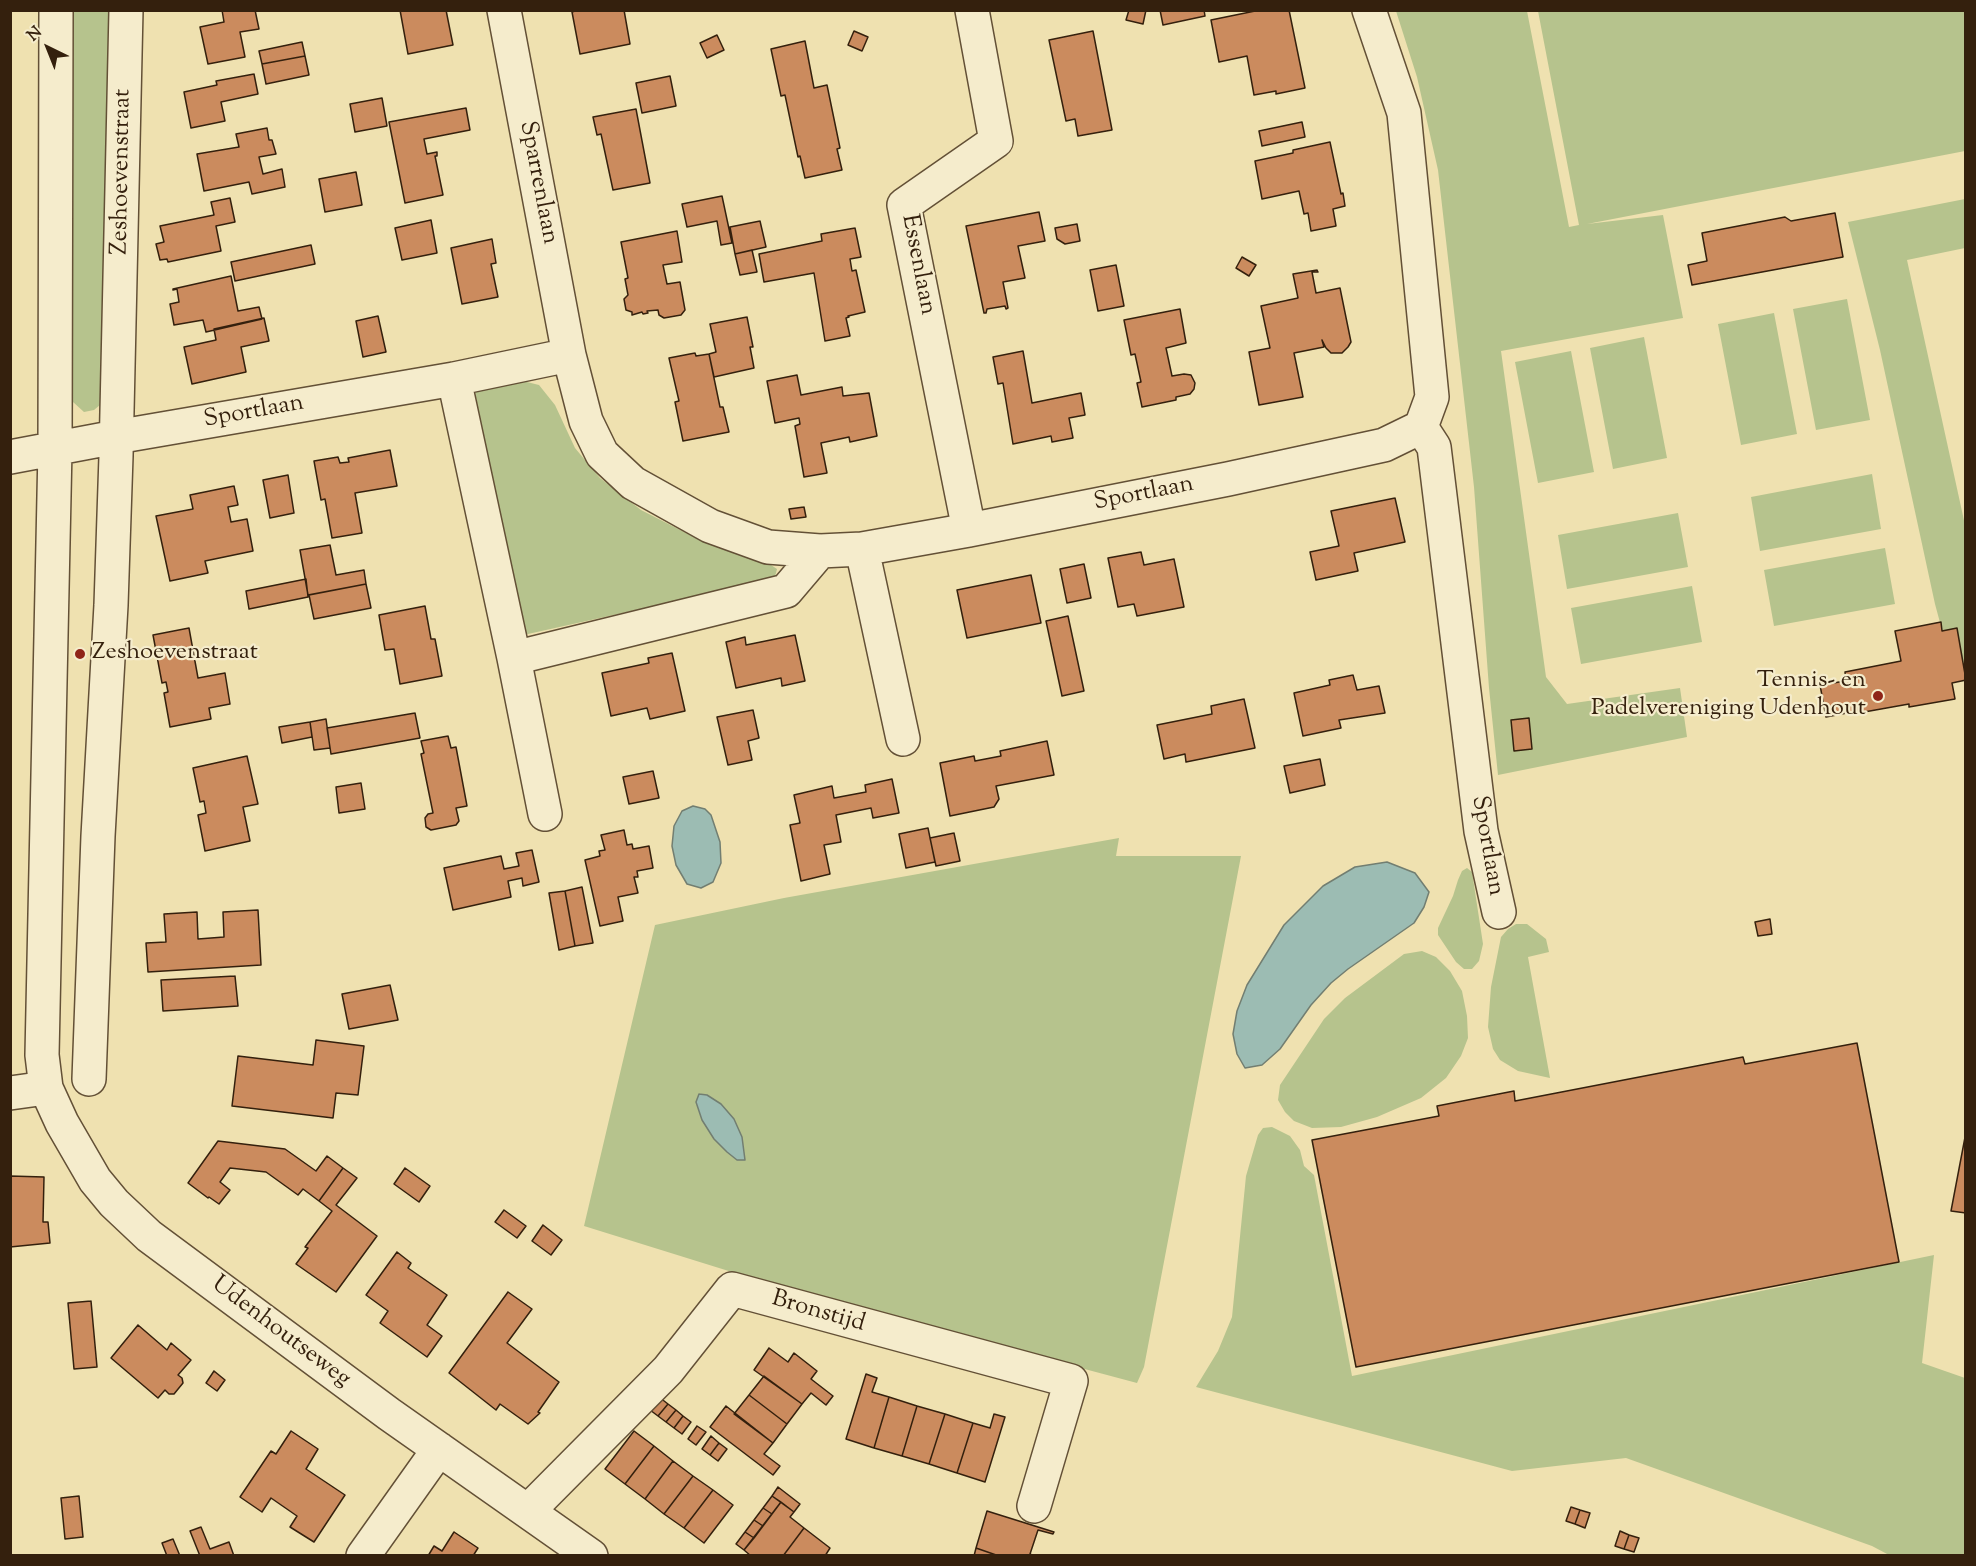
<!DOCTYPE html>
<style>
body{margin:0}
#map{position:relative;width:1976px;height:1566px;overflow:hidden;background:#efe1b0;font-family:"Sorts Mill Goudy",serif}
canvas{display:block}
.frame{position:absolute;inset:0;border:12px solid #34200d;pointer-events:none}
.north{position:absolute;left:18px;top:18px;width:60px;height:60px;-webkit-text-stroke:4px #f5eccc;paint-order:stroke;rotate:317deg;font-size:16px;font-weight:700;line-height:24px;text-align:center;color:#34200d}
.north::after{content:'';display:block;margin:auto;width:21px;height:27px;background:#34200d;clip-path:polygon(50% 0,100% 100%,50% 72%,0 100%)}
</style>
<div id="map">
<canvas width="1976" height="1566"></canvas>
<div class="frame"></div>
<div class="north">N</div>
</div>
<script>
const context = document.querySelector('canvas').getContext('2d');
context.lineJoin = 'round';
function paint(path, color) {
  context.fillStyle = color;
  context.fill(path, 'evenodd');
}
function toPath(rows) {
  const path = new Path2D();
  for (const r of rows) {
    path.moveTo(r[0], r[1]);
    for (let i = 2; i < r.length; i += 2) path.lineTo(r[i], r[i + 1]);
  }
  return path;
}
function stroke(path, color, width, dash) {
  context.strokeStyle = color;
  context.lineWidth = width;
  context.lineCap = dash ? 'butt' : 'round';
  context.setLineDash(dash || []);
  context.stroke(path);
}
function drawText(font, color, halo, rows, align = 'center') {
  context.font = font + ' "Sorts Mill Goudy",serif';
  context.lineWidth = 4.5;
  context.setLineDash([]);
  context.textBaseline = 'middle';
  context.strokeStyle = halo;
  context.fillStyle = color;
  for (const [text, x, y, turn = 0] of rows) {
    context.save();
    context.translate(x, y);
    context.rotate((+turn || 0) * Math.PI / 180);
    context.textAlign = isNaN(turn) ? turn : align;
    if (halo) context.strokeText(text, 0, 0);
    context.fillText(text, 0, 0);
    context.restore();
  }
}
paint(toPath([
 [73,11,113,11,106,400,94,410,84,412,73,402,71,346],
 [1396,11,1527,11,1569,227,1579,225,1538,11,1965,11,1965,151,1587,224,1663,215,1683,318,1501,351,1546,677,1567,704,1680,688,1687,737,1498,775,1489,688,1474,487,1438,170,1417,77],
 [1965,199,1965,248,1907,260,1965,525,1965,681,1956,682,1935,604,1880,350,1848,222],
 [1847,299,1870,420,1816,430,1793,309],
 [1774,313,1797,434,1741,445,1718,324],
 [1644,337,1667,458,1613,469,1590,348],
 [1571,351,1594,472,1538,483,1515,362],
 [523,381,539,385,555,405,575,448,600,478,641,510,690,535,762,559,777,569,775,577,726,590,528,634,521,633,475,392],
 [1872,474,1881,529,1760,551,1751,497],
 [1678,513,1688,567,1567,589,1558,535],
 [1885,548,1895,604,1774,626,1764,570],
 [1692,586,1702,642,1581,664,1571,608],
 [1119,838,1116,856,1241,856,1144,1367,1137,1383,1021,1352,899,1324,584,1226,655,925,784,898],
 [1467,868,1472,872,1483,944,1479,961,1472,969,1464,969,1456,962,1438,935,1438,928,1453,896,1458,880,1462,871],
 [1516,924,1527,924,1546,939,1549,952,1528,957,1550,1078,1518,1071,1500,1060,1493,1049,1488,1027,1491,987,1501,937,1508,929],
 [1422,951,1436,957,1450,971,1462,991,1467,1016,1468,1038,1461,1056,1446,1078,1421,1098,1377,1117,1341,1127,1312,1128,1294,1121,1285,1112,1278,1100,1280,1085,1324,1019,1345,998,1404,954],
 [1272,1127,1290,1136,1300,1150,1304,1166,1314,1175,1352,1376,1934,1255,1922,1363,1965,1378,1965,1555,1889,1555,1872,1546,1626,1458,1512,1471,1196,1387,1218,1351,1232,1317,1246,1176,1258,1135,1263,1128]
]), '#b6c38d');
const water = toPath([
 [693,806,705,809,711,815,720,842,721,863,713,882,701,888,687,884,676,865,672,846,674,826,682,811,693,806],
 [1387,862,1415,873,1429,892,1424,907,1414,923,1348,969,1331,983,1311,1005,1280,1049,1262,1065,1245,1068,1237,1054,1233,1034,1237,1011,1247,985,1284,925,1323,886,1355,867,1387,862],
 [699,1094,707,1095,721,1104,734,1119,742,1137,745,1160,737,1160,727,1152,714,1139,702,1120,696,1102,699,1094]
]);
paint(water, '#9cbcb3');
stroke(water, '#727e71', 1.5);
const building = toPath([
 [222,10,255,10,259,29,240,32,245,57,208,64,200,27,224,22,222,10],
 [400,10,446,10,453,45,408,54,400,10],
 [578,10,624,10,630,44,580,54,572,12,578,10],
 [1129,10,1146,10,1143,24,1126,20,1129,10],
 [1160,10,1204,10,1205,16,1163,25,1160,10],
 [1289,10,1305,88,1276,94,1276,91,1254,95,1247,56,1219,62,1211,20,1260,10,1289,10],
 [854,31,868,37,862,51,848,45,854,31],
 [1093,31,1112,130,1078,136,1075,119,1066,121,1049,40,1093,31],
 [717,35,724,50,707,58,700,43,717,35],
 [805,41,814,88,827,85,840,148,837,149,842,170,805,178,800,156,798,157,785,95,781,96,771,49,805,41],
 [302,42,305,56,262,64,259,51,302,42],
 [305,56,309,75,266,84,262,64,305,56],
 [254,74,258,94,221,102,225,121,191,128,184,92,217,85,216,81,254,74],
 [670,76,676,106,642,113,636,83,670,76],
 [382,98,387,126,355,132,350,104,382,98],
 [466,108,470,130,424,139,427,154,437,152,437,156,435,156,443,195,405,203,389,122,466,108],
 [636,109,650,183,613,190,601,134,597,135,593,117,636,109],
 [1302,122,1305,137,1262,146,1259,131,1302,122],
 [267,128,269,140,272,140,276,154,259,157,263,174,282,169,285,187,252,194,249,182,204,191,197,154,239,147,236,134,267,128],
 [1330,142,1341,194,1343,193,1345,206,1333,209,1336,226,1311,231,1308,213,1304,214,1299,191,1262,199,1255,161,1293,153,1293,150,1330,142],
 [356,172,362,205,325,212,319,179,356,172],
 [722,196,732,243,721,245,717,221,687,227,682,204,722,196],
 [230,198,235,222,216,226,221,251,168,262,167,259,160,260,156,244,164,242,160,226,214,215,211,202,230,198],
 [1039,212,1045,241,1018,246,1025,278,1003,282,1008,308,1006,309,1005,306,987,309,986,313,984,313,966,226,1039,212],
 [1835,213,1843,257,1692,285,1688,265,1707,261,1702,233,1785,217,1791,221,1835,213],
 [431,220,437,253,402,260,395,228,431,220],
 [760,221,766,247,735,254,730,227,760,221],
 [1077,224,1080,241,1065,244,1057,239,1055,228,1077,224],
 [855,228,861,257,850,259,852,271,856,270,865,312,848,316,849,317,846,318,850,336,825,341,814,273,764,282,759,254,822,241,821,234,855,228],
 [677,231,682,262,663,265,667,284,680,282,685,310,681,315,664,318,659,315,658,310,647,311,648,313,643,314,642,312,632,315,632,312,626,310,624,299,628,295,625,279,628,278,621,242,677,231],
 [492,239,496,263,491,264,498,297,462,304,451,248,492,239],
 [311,245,315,264,235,281,231,262,311,245],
 [752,250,757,272,740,275,735,254,752,250],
 [1242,257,1256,265,1249,276,1236,268,1242,257],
 [1116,265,1124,306,1098,311,1090,270,1116,265],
 [1317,270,1318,272,1312,272,1316,293,1340,288,1351,342,1348,347,1342,353,1331,353,1326,348,1322,340,1324,347,1294,353,1303,397,1259,405,1249,352,1270,348,1261,306,1298,298,1293,274,1317,270],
 [231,276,238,311,259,307,262,319,206,332,203,320,174,325,170,304,179,302,177,289,173,290,173,289,231,276],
 [1180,309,1186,343,1166,348,1172,376,1184,374,1191,375,1195,383,1194,389,1190,394,1176,397,1176,400,1142,407,1137,383,1141,382,1135,354,1131,355,1124,320,1180,309],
 [378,316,386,352,363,357,356,321,378,316],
 [747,317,753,347,750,347,754,368,714,377,709,354,716,352,710,324,747,317],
 [264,318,269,341,241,347,246,372,192,384,184,347,216,340,214,329,264,318],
 [1023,351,1032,403,1081,393,1085,415,1069,418,1073,438,1052,442,1051,436,1013,444,1003,383,998,384,993,357,1023,351],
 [695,353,696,356,709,354,720,407,723,407,729,432,683,441,675,402,679,401,669,358,695,353],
 [797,375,801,395,842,387,843,396,869,393,877,436,850,442,849,437,821,443,827,473,804,477,795,426,800,424,799,418,775,423,767,381,797,375],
 [390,450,397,486,355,493,362,533,332,538,325,499,321,500,314,461,338,457,340,463,349,462,348,458,390,450],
 [288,475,294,513,270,518,263,480,288,475],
 [234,486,238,505,228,507,231,522,247,519,253,551,205,561,208,573,170,581,156,516,193,509,190,495,234,486],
 [1395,498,1405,542,1354,553,1358,571,1316,580,1310,552,1339,546,1331,511,1395,498],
 [804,507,806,517,791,519,789,509,804,507],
 [330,545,336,575,364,570,366,584,308,595,300,550,330,545],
 [1141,552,1144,565,1174,559,1184,607,1137,616,1134,604,1118,607,1108,558,1141,552],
 [1084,564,1091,598,1067,603,1060,569,1084,564],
 [1031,575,1041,623,967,638,957,590,1031,575],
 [306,579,308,597,249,609,246,591,306,579],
 [366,584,371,608,314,619,309,595,366,584],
 [425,606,431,639,435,639,442,676,400,684,394,649,385,650,379,615,425,606],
 [1068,616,1084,691,1062,696,1046,621,1068,616],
 [1941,622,1942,631,1957,628,1966,680,1952,683,1955,699,1909,707,1909,704,1853,714,1852,712,1826,717,1820,685,1846,681,1845,672,1901,661,1895,631,1941,622],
 [189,628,198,678,225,673,230,704,209,708,211,719,170,727,164,693,168,692,166,682,162,683,153,635,189,628],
 [795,635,805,681,782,686,781,678,736,688,726,642,745,637,746,645,795,635],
 [672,653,685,711,650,719,647,708,611,716,602,673,649,663,648,658,672,653],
 [1353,675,1357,690,1379,686,1385,713,1339,720,1341,728,1303,736,1294,693,1330,685,1329,680,1353,675],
 [1244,699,1255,748,1186,762,1185,754,1164,759,1157,725,1212,714,1211,706,1244,699],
 [753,710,759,738,748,741,752,760,728,765,717,717,753,710],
 [415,713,420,738,331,754,327,728,415,713],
 [1529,718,1532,749,1514,751,1511,720,1529,718],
 [326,719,330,748,314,750,310,722,326,719],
 [310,722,312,737,282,743,279,727,310,722],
 [448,736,451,748,456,747,467,806,456,808,459,821,456,825,431,830,426,827,425,818,428,814,433,813,421,754,424,753,421,741,448,736],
 [1047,741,1054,775,996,786,999,799,994,807,950,816,940,763,974,756,975,761,1001,756,1000,751,1047,741],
 [247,756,258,804,243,807,250,841,205,851,198,815,206,813,204,801,200,802,193,768,247,756],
 [1320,759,1325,785,1290,793,1284,766,1320,759],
 [653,771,659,798,629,804,623,777,653,771],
 [892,779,899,813,873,818,871,808,836,815,841,842,824,845,830,874,801,881,790,825,800,823,794,795,832,786,834,798,866,792,865,785,892,779],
 [361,783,365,809,339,813,336,787,361,783],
 [928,828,935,862,906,868,899,834,928,828],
 [624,830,627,845,632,844,633,849,649,846,653,868,637,871,638,877,634,877,638,893,618,897,623,921,600,926,585,860,600,856,599,851,605,850,601,835,624,830],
 [954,833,960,861,936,866,930,838,954,833],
 [532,850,539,882,523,886,522,878,508,881,511,897,453,910,444,868,501,856,504,869,519,866,516,853,532,850],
 [582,887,593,943,575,946,565,891,582,887],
 [565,891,575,946,559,950,549,893,565,891],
 [258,910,261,965,148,972,146,943,166,942,164,914,197,912,198,939,224,937,223,912,258,910],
 [1770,919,1772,934,1758,936,1755,922,1770,919],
 [235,976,238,1006,163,1011,161,980,235,976],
 [390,985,398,1020,349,1029,342,994,390,985],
 [316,1040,364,1046,358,1095,336,1093,333,1118,232,1106,238,1056,313,1065,316,1040],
 [1857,1043,1899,1262,1356,1367,1312,1140,1439,1116,1437,1106,1514,1091,1515,1101,1743,1057,1745,1064,1857,1043],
 [1966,1132,1966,1213,1951,1211,1966,1132],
 [218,1141,285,1149,316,1171,327,1156,343,1168,319,1201,303,1189,298,1195,266,1172,230,1168,220,1182,230,1190,219,1204,209,1197,208,1198,188,1183,218,1141],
 [343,1168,357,1178,336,1205,377,1236,336,1292,296,1264,308,1248,305,1247,332,1211,319,1201,343,1168],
 [405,1168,430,1186,419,1202,394,1184,405,1168],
 [10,1176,44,1177,43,1222,48,1222,50,1243,10,1247,10,1176],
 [504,1210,526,1226,517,1238,495,1222,504,1210],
 [543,1225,562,1240,551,1255,532,1241,543,1225],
 [397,1252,411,1263,408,1268,447,1295,427,1325,442,1336,427,1357,380,1323,388,1311,366,1295,397,1252],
 [508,1292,532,1309,507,1343,559,1382,538,1412,540,1413,528,1424,500,1404,496,1410,449,1373,508,1292],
 [91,1301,97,1367,74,1369,68,1303,91,1301],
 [138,1325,167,1350,171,1343,191,1360,178,1375,182,1378,183,1383,174,1394,169,1394,165,1390,158,1398,111,1358,138,1325],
 [769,1348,788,1362,794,1353,817,1371,811,1379,833,1396,826,1405,811,1393,802,1404,754,1370,769,1348],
 [214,1371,225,1380,217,1391,206,1383,214,1371],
 [866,1374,877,1378,872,1392,889,1397,874,1448,846,1439,866,1374],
 [764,1376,802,1404,787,1424,749,1395,764,1376],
 [749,1395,787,1424,773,1443,734,1414,749,1395],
 [659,1397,668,1404,658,1416,650,1410,659,1397],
 [889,1397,917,1406,902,1456,874,1448,889,1397],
 [668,1404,676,1410,666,1422,658,1416,668,1404],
 [726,1406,773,1443,764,1454,780,1466,773,1475,710,1427,726,1406],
 [917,1406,945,1414,929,1464,902,1456,917,1406],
 [676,1410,683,1416,674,1428,666,1422,676,1410],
 [945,1414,973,1423,957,1473,929,1464,945,1414],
 [994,1414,1005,1417,985,1482,957,1473,973,1423,990,1428,994,1414],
 [683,1416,691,1422,682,1434,674,1428,683,1416],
 [697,1426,706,1432,696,1445,688,1439,697,1426],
 [291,1431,318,1449,306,1469,345,1495,314,1542,290,1527,297,1516,271,1498,262,1512,240,1497,271,1451,276,1454,291,1431],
 [634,1431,654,1446,625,1484,605,1469,634,1431],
 [711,1436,719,1443,710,1455,702,1449,711,1436],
 [719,1443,727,1449,718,1461,710,1455,719,1443],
 [654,1446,673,1461,645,1499,625,1484,654,1446],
 [673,1461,693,1476,664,1514,645,1499,673,1461],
 [693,1476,713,1490,684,1528,664,1514,693,1476],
 [778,1487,800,1504,794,1512,772,1496,778,1487],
 [713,1490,733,1505,704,1543,684,1528,713,1490],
 [79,1496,83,1537,65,1539,61,1498,79,1496],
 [772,1496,781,1502,772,1514,763,1508,772,1496],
 [781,1502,794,1512,790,1517,804,1528,783,1556,751,1556,744,1550,781,1502],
 [1571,1507,1580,1510,1575,1524,1566,1521,1571,1507],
 [763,1508,772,1514,763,1526,754,1520,763,1508],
 [1580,1510,1590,1513,1585,1528,1575,1524,1580,1510],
 [987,1511,1054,1532,1053,1534,1038,1530,1030,1554,1034,1556,999,1556,976,1548,987,1511],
 [754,1520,763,1526,754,1538,745,1532,754,1520],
 [201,1527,210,1549,229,1542,234,1556,200,1556,190,1531,201,1527],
 [804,1528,830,1548,825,1556,783,1556,804,1528],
 [1620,1531,1629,1535,1624,1549,1615,1546,1620,1531],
 [454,1532,478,1548,473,1556,428,1556,434,1546,442,1551,454,1532],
 [745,1532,754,1538,744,1550,736,1544,745,1532],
 [1629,1535,1639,1538,1634,1552,1624,1549,1629,1535],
 [173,1539,180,1556,167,1556,162,1543,173,1539],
 [976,1548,999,1556,974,1556,976,1548]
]);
paint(building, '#cb8b5e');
stroke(building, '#34200d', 1.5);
const minor = toPath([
 [56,10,55,449,42,1055,46,1088,62,1123,95,1180,114,1203,149,1236,389,1414,591,1556],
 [504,10,569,355],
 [454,379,514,658,786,591,820,551],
 [1421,427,1434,447,1481,831,1499,912],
 [10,457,116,437,454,379,569,355,586,421,602,454,633,483,710,526,768,547,820,551,862,549,969,530,1228,479,1384,445,1421,427,1432,397,1404,113,1369,10],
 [969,530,904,205,996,141,972,10],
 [862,549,903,739],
 [514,658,545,814],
 [89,1079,98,836,111,605,116,456,126,10],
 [10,1093,46,1088],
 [528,1511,668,1370,732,1289,1071,1381,1034,1506],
 [363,1556,439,1449]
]);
stroke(minor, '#635036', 36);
stroke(minor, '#f5eccc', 33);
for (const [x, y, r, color] of [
 [80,654,6,"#8f2418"],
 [1878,696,6,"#8f2418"]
]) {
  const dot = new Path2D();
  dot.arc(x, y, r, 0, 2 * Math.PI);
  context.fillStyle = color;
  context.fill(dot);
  stroke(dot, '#f5eccc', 2);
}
drawText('24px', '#34200d', '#f5eccc', [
 ["Zeshoevenstraat",123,172,-89],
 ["Sparrenlaan",537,183,79],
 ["Essenlaan",917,265,79],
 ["Sportlaan",254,413,-10],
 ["Sportlaan",1144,495,-11],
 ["Sportlaan",1486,846,80],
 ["Bronstijd",818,1313,16],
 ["Udenhoutseweg",280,1333,37]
]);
drawText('24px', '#34200d', '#f5eccc', [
 ["Zeshoevenstraat",92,654],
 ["Tennis- en",1866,682,"right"],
 ["Padelvereniging Udenhout",1866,710,"right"]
], 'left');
</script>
